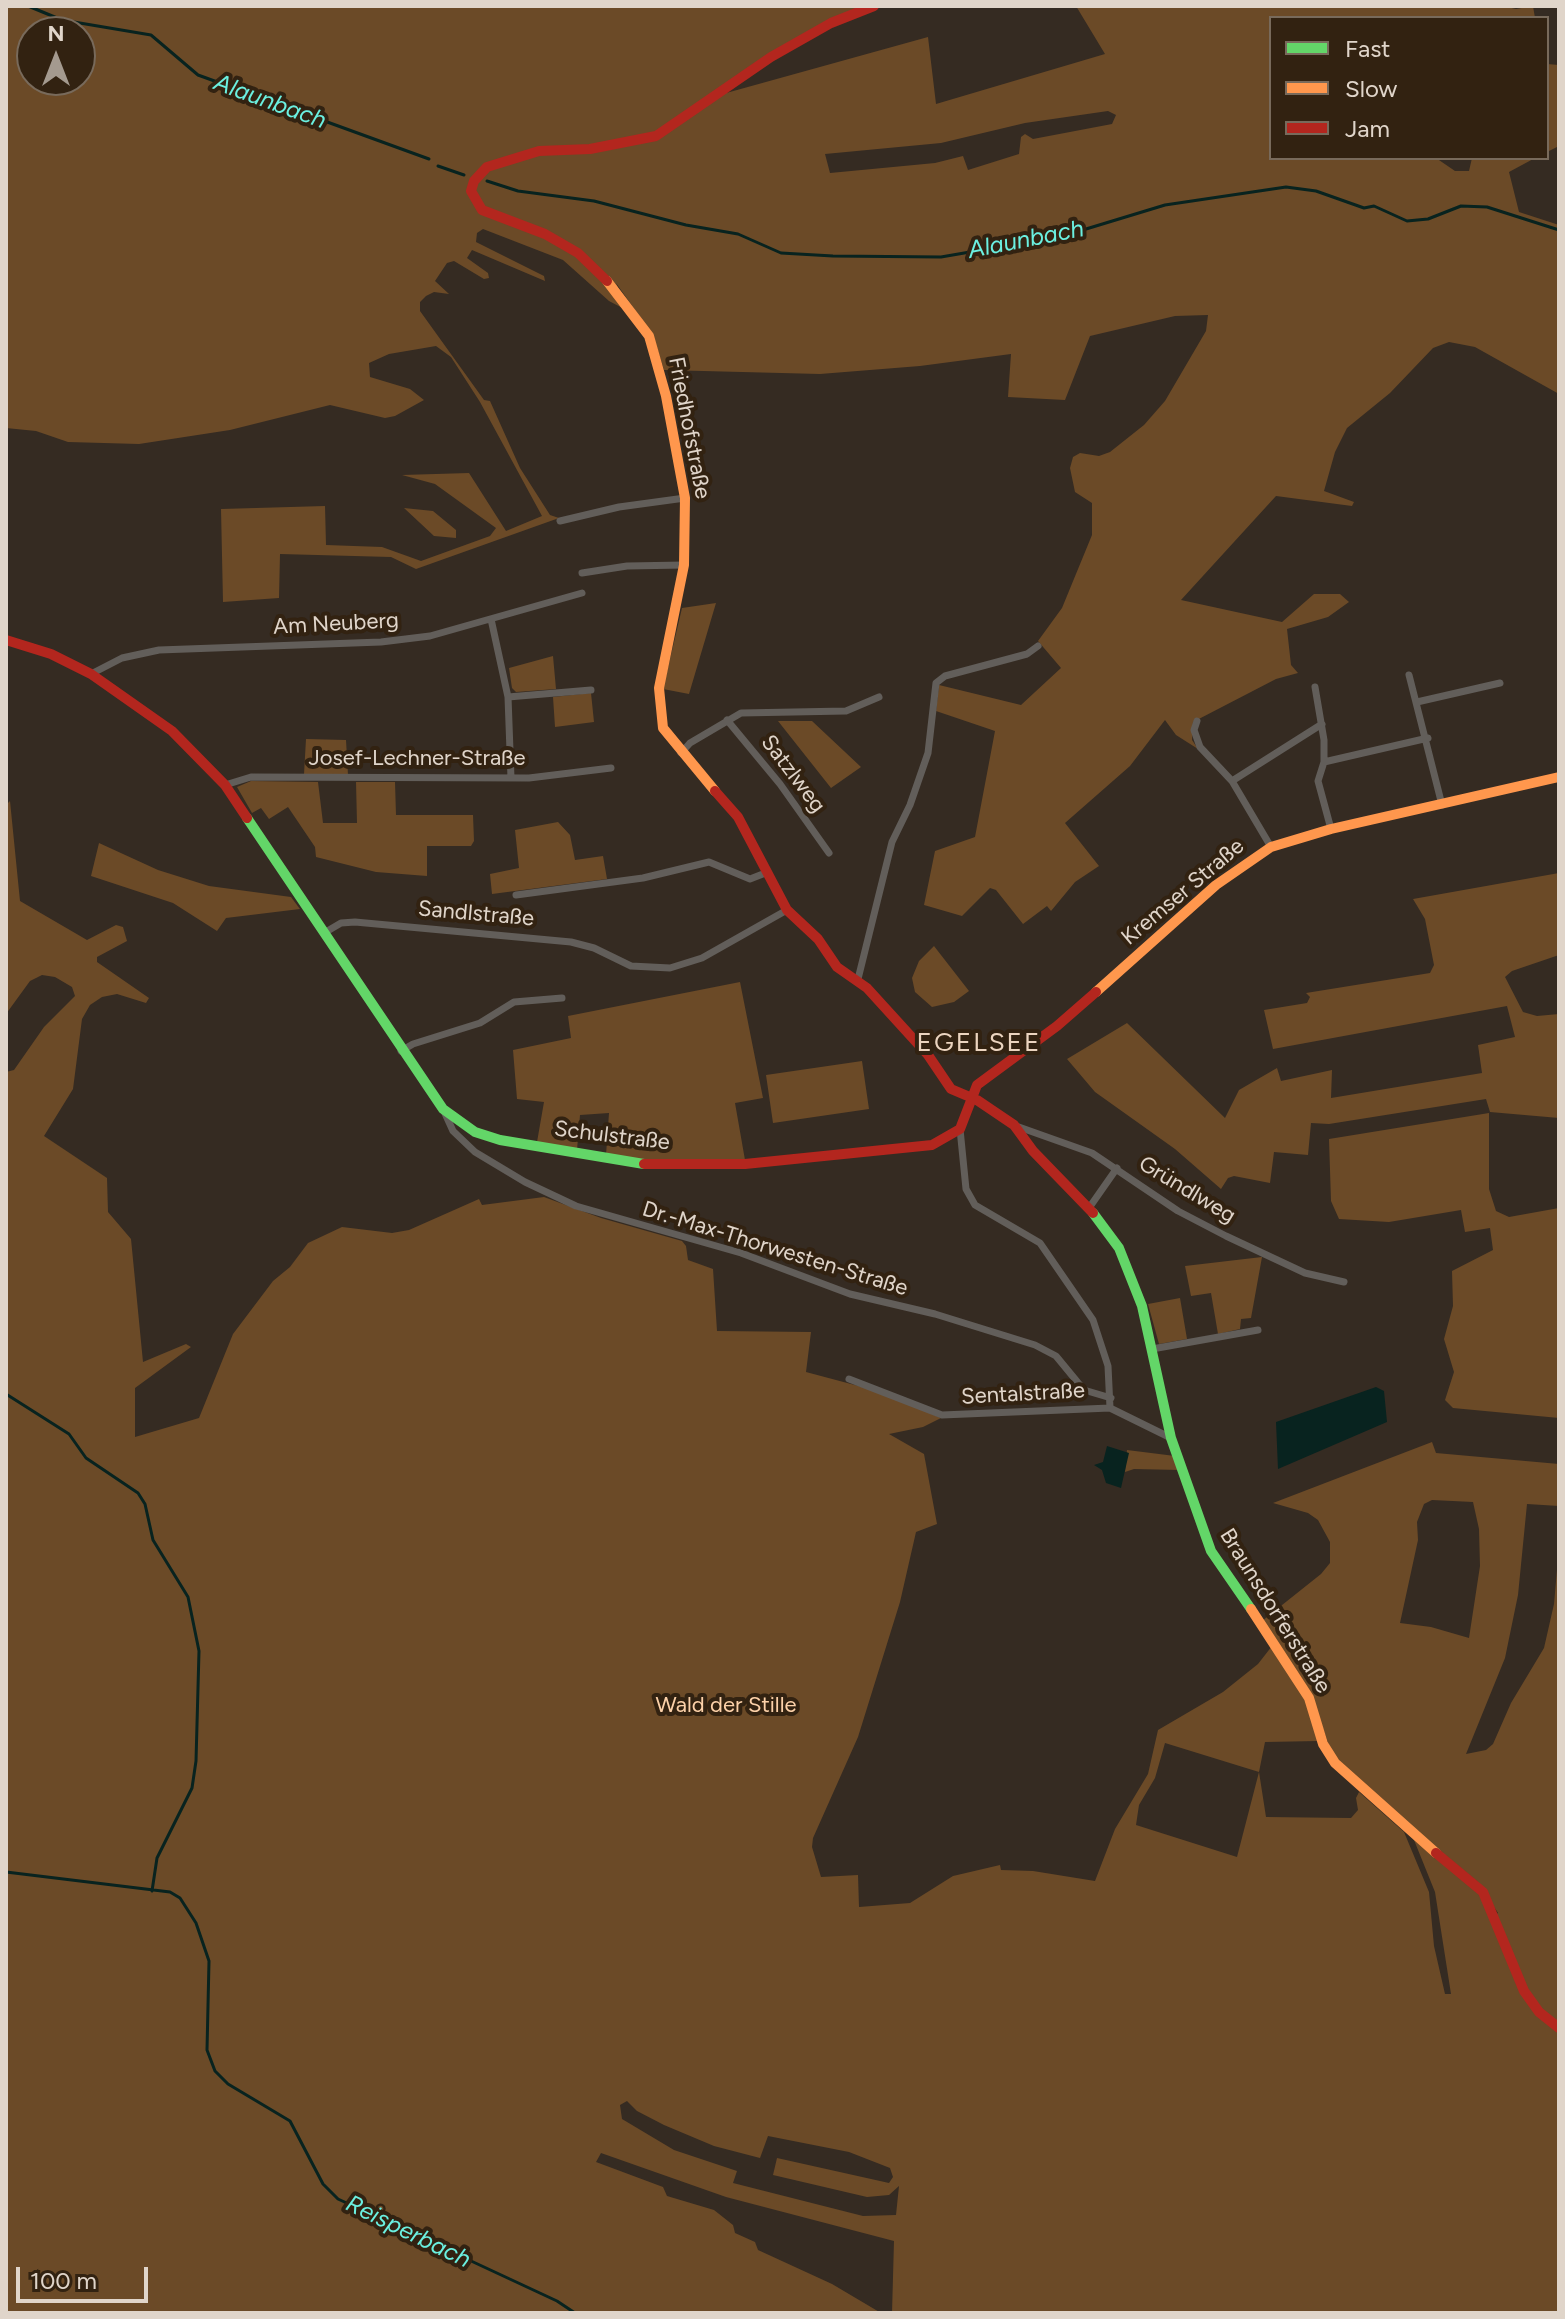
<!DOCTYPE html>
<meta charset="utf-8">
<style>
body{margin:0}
#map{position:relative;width:1565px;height:2319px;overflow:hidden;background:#352b22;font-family:Figtree,sans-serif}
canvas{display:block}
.frame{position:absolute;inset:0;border:8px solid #e0d5ca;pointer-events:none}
.legend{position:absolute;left:1269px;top:16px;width:280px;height:144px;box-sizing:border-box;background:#322211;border:2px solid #786a5b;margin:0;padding:10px 14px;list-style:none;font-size:24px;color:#e0d5ca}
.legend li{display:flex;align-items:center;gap:16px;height:40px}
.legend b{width:40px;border:2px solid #786a5b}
.north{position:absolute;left:16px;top:16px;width:80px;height:80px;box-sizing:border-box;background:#322211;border:2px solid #786a5b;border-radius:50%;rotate:0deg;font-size:22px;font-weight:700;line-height:32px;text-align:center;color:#e0d5ca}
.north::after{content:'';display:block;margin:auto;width:28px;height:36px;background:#a49a8f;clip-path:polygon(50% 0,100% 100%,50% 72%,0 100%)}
.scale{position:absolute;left:16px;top:2267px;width:132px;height:36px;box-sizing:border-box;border:4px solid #e0d5ca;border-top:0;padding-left:10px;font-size:24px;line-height:28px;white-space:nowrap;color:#e0d5ca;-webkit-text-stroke:6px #322211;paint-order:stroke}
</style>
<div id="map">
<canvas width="1565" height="2319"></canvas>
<div class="frame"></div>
<ul class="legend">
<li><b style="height:10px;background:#63d668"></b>Fast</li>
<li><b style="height:10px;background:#ff974d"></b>Slow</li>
<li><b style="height:10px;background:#b3261e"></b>Jam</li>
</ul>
<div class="north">N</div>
<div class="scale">100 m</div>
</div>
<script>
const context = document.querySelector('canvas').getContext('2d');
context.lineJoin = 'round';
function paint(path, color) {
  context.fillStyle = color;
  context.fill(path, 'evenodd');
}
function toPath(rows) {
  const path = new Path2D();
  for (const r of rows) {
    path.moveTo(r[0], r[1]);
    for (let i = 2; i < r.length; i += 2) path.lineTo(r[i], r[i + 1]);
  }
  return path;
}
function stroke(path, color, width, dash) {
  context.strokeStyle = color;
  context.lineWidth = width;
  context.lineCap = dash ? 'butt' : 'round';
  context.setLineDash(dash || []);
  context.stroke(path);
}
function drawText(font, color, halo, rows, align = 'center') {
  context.font = font + ' Figtree,sans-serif';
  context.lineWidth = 8;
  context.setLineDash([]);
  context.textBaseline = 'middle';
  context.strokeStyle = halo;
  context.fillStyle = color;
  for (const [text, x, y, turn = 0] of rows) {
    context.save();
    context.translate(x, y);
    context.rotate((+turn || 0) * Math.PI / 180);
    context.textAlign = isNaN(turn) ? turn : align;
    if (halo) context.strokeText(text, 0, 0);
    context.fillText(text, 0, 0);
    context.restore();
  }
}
paint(toPath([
 [6,6,881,6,810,37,719,95,928,37,936,104,1105,54,1076,6,1503,6,1516,9,1533,6,1535,18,1271,18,1271,158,1436,158,1455,171,1469,171,1472,158,1535,158,1509,172,1519,212,1559,225,1559,394,1475,347,1449,342,1433,348,1390,393,1347,428,1335,452,1324,491,1354,502,1352,506,1276,496,1181,600,1282,622,1314,594,1340,594,1349,602,1328,617,1287,629,1291,665,1298,673,1276,679,1193,722,1192,740,1198,749,1176,735,1165,720,1130,766,1065,823,1099,866,1075,882,1051,911,1047,906,1023,924,996,890,990,888,962,916,924,905,935,851,975,837,995,731,936,711,939,685,1021,705,1061,668,1038,641,1062,608,1092,535,1092,503,1075,492,1070,468,1073,457,1080,453,1099,456,1110,452,1144,425,1165,401,1206,331,1208,315,1175,316,1090,336,1065,400,1008,397,1011,354,920,366,820,374,664,370,653,335,616,283,628,311,609,301,563,260,483,229,477,233,476,242,544,276,545,281,472,250,467,258,488,273,489,278,484,279,454,261,447,263,435,281,449,294,434,292,426,296,420,302,420,311,484,400,490,401,520,468,550,515,559,518,416,569,391,557,280,554,279,598,223,602,221,509,325,506,326,545,382,547,421,561,490,536,496,528,435,484,402,475,469,473,506,531,542,516,480,402,451,357,436,346,389,354,369,363,370,377,410,389,424,400,395,416,385,418,330,405,230,430,139,444,68,442,36,431,6,428],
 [32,32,80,32,80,80,32,80],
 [1108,111,1116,115,1112,124,1033,139,1025,134,1021,137,1019,154,968,170,963,156,935,163,830,173,825,154,941,143,1025,123],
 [1547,64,1559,65,1559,146,1547,152],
 [404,508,433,511,456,530,456,538,434,536],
 [716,603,689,694,663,689,682,608],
 [553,656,556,689,516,692,512,688,509,668],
 [591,693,594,722,555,727,553,697],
 [778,721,812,721,861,767,831,788],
 [306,739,346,740,348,775,304,774],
 [251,781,318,782,323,823,357,823,356,782,395,782,396,815,473,815,474,841,471,846,427,846,427,876,376,872,316,857,315,847,288,807,269,819,261,808,252,813,237,787],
 [10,801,20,901,87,940,116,925,123,927,127,941,97,957,97,962,149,998,146,1003,117,994,102,997,90,1005,82,1019,73,1089,44,1136,107,1178,108,1212,131,1239,143,1362,186,1344,191,1347,135,1388,135,1437,199,1418,233,1334,273,1281,290,1267,308,1243,342,1227,392,1233,409,1230,479,1199,482,1205,544,1197,601,1218,682,1241,686,1246,688,1260,713,1269,717,1331,811,1332,806,1372,881,1392,941,1418,923,1427,889,1434,924,1454,937,1524,916,1532,900,1602,858,1737,813,1838,812,1847,821,1877,858,1875,859,1907,910,1903,953,1876,1000,1865,1001,1870,1033,1871,1095,1881,1115,1829,1148,1774,1158,1730,1223,1692,1258,1664,1272,1646,1306,1699,1319,1741,1265,1742,1259,1772,1266,1817,1351,1818,1358,1810,1356,1798,1359,1792,1404,1832,1429,1892,1434,1946,1445,1994,1451,1994,1435,1892,1414,1840,1474,1886,1493,1917,1498,1913,1478,1882,1363,1788,1331,1751,1312,1697,1262,1621,1321,1574,1330,1563,1330,1542,1318,1520,1308,1513,1273,1503,1432,1442,1436,1453,1559,1464,1559,1506,1527,1504,1518,1595,1505,1658,1466,1754,1486,1750,1493,1744,1511,1703,1544,1648,1554,1604,1559,1547,1559,2313,892,2313,894,2241,726,2197,601,2153,596,2162,663,2187,667,2196,714,2210,733,2225,735,2233,755,2242,758,2250,832,2284,881,2313,6,2313,6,1072,14,1070,44,1027,75,996,72,987,55,977,42,975,30,981,6,1014,6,805],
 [1432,1500,1473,1502,1479,1529,1480,1566,1469,1638,1431,1627,1400,1623,1418,1540,1417,1522,1424,1504],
 [1165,1743,1259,1772,1237,1857,1136,1825,1139,1805,1155,1778],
 [627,2101,637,2111,664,2125,714,2146,760,2158,768,2136,849,2152,890,2168,893,2177,889,2183,777,2158,773,2175,867,2197,889,2195,899,2186,896,2215,863,2216,733,2183,737,2171,674,2150,622,2119,620,2105],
 [558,822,570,835,575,860,603,856,607,879,492,894,490,874,519,868,515,830],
 [99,843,158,870,209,886,291,897,300,909,226,918,217,931,173,903,91,876],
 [1559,873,1559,955,1512,971,1505,977,1523,1012,1537,1016,1559,1014,1559,1118,1490,1112,1486,1099,1329,1124,1311,1123,1308,1155,1274,1152,1270,1183,1234,1176,1228,1178,1221,1189,1175,1149,1095,1092,1067,1059,1127,1023,1225,1118,1239,1090,1277,1068,1281,1081,1332,1070,1331,1098,1482,1073,1478,1045,1515,1037,1507,1006,1273,1049,1264,1010,1307,1003,1310,997,1306,993,1430,973,1434,965,1425,919,1413,899],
 [934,946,969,991,954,1002,932,1007,915,992,912,978,919,961],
 [740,982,763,1098,735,1103,745,1160,650,1161,606,1155,609,1113,580,1115,577,1150,537,1142,544,1102,517,1099,513,1050,571,1038,568,1016],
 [862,1061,869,1109,773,1123,766,1075],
 [1489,1113,1489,1189,1496,1211,1509,1217,1559,1208,1559,1418,1453,1408,1445,1400,1454,1372,1444,1339,1453,1306,1452,1271,1493,1250,1490,1228,1465,1232,1461,1210,1389,1222,1339,1219,1331,1201,1329,1139],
 [1262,1257,1251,1318,1241,1319,1240,1329,1218,1334,1211,1293,1191,1296,1185,1266],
 [1180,1298,1187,1339,1159,1344,1148,1304],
 [1127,1450,1175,1456,1180,1470,1134,1469,1125,1472]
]), '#6b4a27');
paint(toPath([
 [1376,1387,1384,1391,1387,1422,1278,1469,1276,1422],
 [1107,1446,1129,1453,1121,1488,1106,1483,1102,1470,1094,1465,1103,1462]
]), '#08231f');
stroke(toPath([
 [28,6,62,20,151,35,198,75,429,159],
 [438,166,464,175],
 [487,181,518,191,594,201,686,225,738,234,781,253,833,256,941,257,1063,236,1165,205,1286,187,1316,191,1364,208,1374,206,1407,221,1428,219,1461,206,1487,207,1559,230],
 [6,1394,69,1434,86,1458,138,1493,145,1504,153,1540,188,1597,199,1651,196,1761,192,1788,157,1858,152,1891],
 [6,1872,170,1892,180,1898,196,1923,209,1961,207,2050,215,2071,228,2084,290,2121,323,2184,338,2199,557,2301,575,2313]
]), '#08231f', 3);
stroke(toPath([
 [560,521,619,507,685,498],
 [582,573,627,566,684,565],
 [491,619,508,697,511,778],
 [91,674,122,658,159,650,381,642,430,636,582,593],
 [1409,675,1442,805],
 [1315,687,1324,740,1324,762,1318,781,1331,829],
 [508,697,591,690],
 [1417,702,1500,683],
 [727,720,780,784,829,853],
 [1197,721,1194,730,1200,747,1232,781,1271,847],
 [681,753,690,743,741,713,846,711,879,697],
 [1324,762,1428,738],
 [1232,781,1322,724],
 [225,785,251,777,529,778,611,768],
 [516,895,643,878,709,862,750,879,768,872],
 [324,933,341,923,355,922,571,942,594,948,631,966,670,968,702,958,787,910],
 [858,979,892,842,910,805,928,753,936,683,945,676,1027,654,1038,646],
 [401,1051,413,1044,480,1023,514,1002,562,998],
 [443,1109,453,1131,475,1152,525,1182,576,1206,741,1253,850,1294,935,1314,1035,1345,1056,1356,1084,1390,1111,1398],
 [1016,1126,1092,1153,1178,1211,1226,1236,1305,1273,1344,1282],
 [960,1129,966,1189,975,1205,1040,1243,1093,1320,1108,1366,1110,1408],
 [1089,1208,1117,1168],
 [1152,1349,1258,1330],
 [849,1379,942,1415,1110,1408,1171,1438]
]), '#625e5a', 7);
stroke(toPath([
 [247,818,443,1109,475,1132,500,1140,644,1164],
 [1093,1213,1119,1248,1142,1306,1171,1438,1211,1551,1251,1609]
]), '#63d668', 10);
stroke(toPath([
 [607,281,649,336,666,396,685,498,684,565,659,688,663,728,715,791],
 [1096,992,1216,885,1271,847,1331,829,1559,777],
 [1251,1609,1309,1698,1323,1744,1335,1763,1436,1853]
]), '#ff974d', 10);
stroke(toPath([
 [607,281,578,253,545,234,482,210,471,191,474,181,487,167,539,151,590,149,656,136,771,57,831,23,874,6],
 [6,640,51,654,91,674,172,731,225,785,247,818],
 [715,791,738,817,787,910,818,939,837,967,867,988,928,1055,951,1089,977,1100,1014,1125,1033,1151,1093,1213],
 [644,1164,745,1164,932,1145,960,1129,977,1085,1057,1026,1096,992],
 [1436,1853,1483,1892,1524,1991,1539,2012,1559,2028]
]), '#b3261e', 10);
drawText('22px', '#e0d5ca', '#322211', [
 ["Friedhofstraße",689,428,79],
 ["Am Neuberg",336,624,-3],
 ["Josef-Lechner-Straße",417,759],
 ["Satzlweg",793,774,53],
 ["Kremser Straße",1183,892,-40],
 ["Sandlstraße",476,914,5],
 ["Schulstraße",612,1136,7],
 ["Gründlweg",1187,1190,31],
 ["Dr.-Max-Thorwesten-Straße",775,1249,17],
 ["Sentalstraße",1023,1394,-3],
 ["Braunsdorferstraße",1275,1611,58]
]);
drawText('22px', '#fcd1a9', '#322211', [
 ["Wald der Stille",726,1706]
]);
drawText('italic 24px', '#6bf0e1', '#322211', [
 ["Alaunbach",270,102,20],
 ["Alaunbach",1026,240,-11],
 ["Reisperbach",408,2232,26]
]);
context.letterSpacing = '2px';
drawText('26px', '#ebd4bf', '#322211', [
 ["EGELSEE",979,1043]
]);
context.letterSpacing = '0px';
</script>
